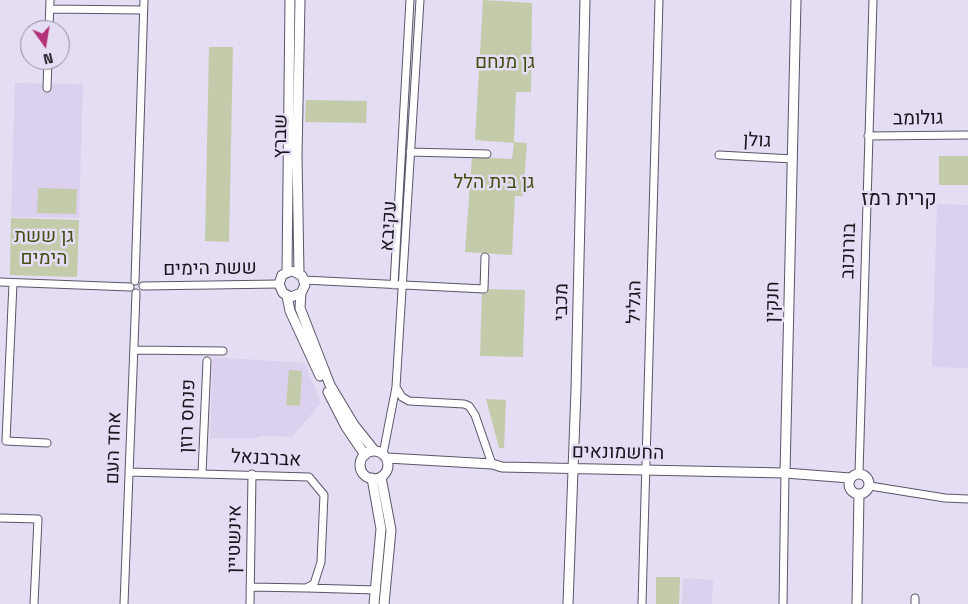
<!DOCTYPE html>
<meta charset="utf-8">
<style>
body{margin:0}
#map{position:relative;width:968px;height:604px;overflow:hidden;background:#e4ddf3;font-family:"Space Grotesk",sans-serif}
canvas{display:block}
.north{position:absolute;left:20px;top:20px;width:50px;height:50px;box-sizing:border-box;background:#e4ddf3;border:1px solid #928d9d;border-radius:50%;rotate:167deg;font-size:14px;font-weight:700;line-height:20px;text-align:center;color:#18151d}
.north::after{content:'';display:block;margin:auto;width:18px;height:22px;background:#b4317a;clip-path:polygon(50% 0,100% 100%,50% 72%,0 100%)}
</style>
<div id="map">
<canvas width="968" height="604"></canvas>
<div class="north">N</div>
</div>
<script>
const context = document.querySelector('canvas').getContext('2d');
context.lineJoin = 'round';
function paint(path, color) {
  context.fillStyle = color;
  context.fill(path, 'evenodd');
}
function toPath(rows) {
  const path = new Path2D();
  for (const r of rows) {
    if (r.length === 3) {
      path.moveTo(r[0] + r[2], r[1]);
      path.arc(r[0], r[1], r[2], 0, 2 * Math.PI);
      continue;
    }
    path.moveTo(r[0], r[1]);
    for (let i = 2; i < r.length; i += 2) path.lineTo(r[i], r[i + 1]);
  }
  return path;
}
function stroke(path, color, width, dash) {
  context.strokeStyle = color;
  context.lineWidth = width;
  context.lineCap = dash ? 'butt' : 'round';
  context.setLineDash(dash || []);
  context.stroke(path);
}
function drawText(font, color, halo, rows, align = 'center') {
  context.font = font + ' "Space Grotesk",Heebo,sans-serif';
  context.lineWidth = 5;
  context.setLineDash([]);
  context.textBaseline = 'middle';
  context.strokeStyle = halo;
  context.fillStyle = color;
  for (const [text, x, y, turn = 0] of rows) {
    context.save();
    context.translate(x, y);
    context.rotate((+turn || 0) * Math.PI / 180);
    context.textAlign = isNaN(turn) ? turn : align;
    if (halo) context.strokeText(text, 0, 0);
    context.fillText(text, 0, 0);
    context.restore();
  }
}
paint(toPath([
 [15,83,83,84,79,218,11,217],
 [937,204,968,205,968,368,932,367],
 [213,357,305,363,321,403,292,437,261,436,253,439,210,438],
 [683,578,713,580,712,604,682,604]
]), '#dbd1ee');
paint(toPath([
 [483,0,532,3,531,92,516,92,514,142,527,143,523,196,515,196,512,255,465,252,472,157,512,159,514,143,475,140],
 [209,47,233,47,229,242,205,241],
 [306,100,367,101,366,123,305,122],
 [939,156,968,156,968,185,939,185],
 [38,188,77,189,76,214,37,213],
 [11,218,79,220,77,277,10,275],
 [482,289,525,290,523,357,480,356],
 [289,370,302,371,300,406,286,405],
 [486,399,506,400,504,448,499,448],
 [656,577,680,577,679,604,656,604]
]), '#c4cbaa');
const minor = toPath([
 [50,9,143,10],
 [49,30,50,0],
 [47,88,48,60],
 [868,136,968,135],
 [410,152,487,154],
 [719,155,793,159],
 [304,280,484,289,485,257],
 [135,281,144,0],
 [0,282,130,287],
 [13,283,6,441,47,443],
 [394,285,410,0],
 [143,286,279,284],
 [134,350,223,351],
 [396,387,402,397,409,401,464,404,469,406,475,415,492,464],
 [383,454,396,387,420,0],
 [129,472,309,477,324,495,321,562,314,584,306,588,250,587],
 [202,473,207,361],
 [859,473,873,0],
 [870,486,945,498,968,499],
 [0,518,38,519,34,604],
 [307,588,376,590],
 [124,604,136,293],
 [250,604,252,474],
 [642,604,659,0],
 [783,604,785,473],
 [915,604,915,598]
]);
const tertiary = toPath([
 [287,272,290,0],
 [299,273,297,156,300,0],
 [301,293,291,297,283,293,279,284,282,275,291,271,295,272,302,276,305,285,301,293,300,308,330,385,354,425,374,450],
 [287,296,290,311,320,376],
 [328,392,346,427,365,455],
 [374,465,14],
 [387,458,492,464,502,467,785,473,850,478],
 [785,473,796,0],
 [859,484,10],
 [381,477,391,530,384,604],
 [372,478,381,529,374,604],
 [568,604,576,390,585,0],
 [857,604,859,494]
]);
stroke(minor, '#5c5568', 9);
stroke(tertiary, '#5c5568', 11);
stroke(minor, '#fff', 7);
stroke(tertiary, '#fff', 9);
drawText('19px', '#444d13', '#e4ddf3', [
 ["גן מנחם",505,63],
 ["גן בית הלל",494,183],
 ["גן ששת",44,237],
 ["הימים",44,259]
]);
drawText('19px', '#18151d', '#e4ddf3', [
 ["גולומב",918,119,-1],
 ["שברץ",281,136,-89],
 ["גולן",757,141,3],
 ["עקיבא",389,226,-86],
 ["בורוכוב",849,251,-88],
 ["ששת הימים",210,269,-1],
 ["מכבי",562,302,-89],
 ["הגליל",635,302,-89],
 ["חנקין",773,302,-89],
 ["פנחס רוזן",188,416,-88],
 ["אחד העם",114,448,-88],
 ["החשמונאים",618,453,1],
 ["אברבנאל",266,459,3],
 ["אינשטיין",235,539,-89]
]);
drawText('20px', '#18151d', '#e4ddf3', [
 ["קרית רמז",899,200]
]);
</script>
